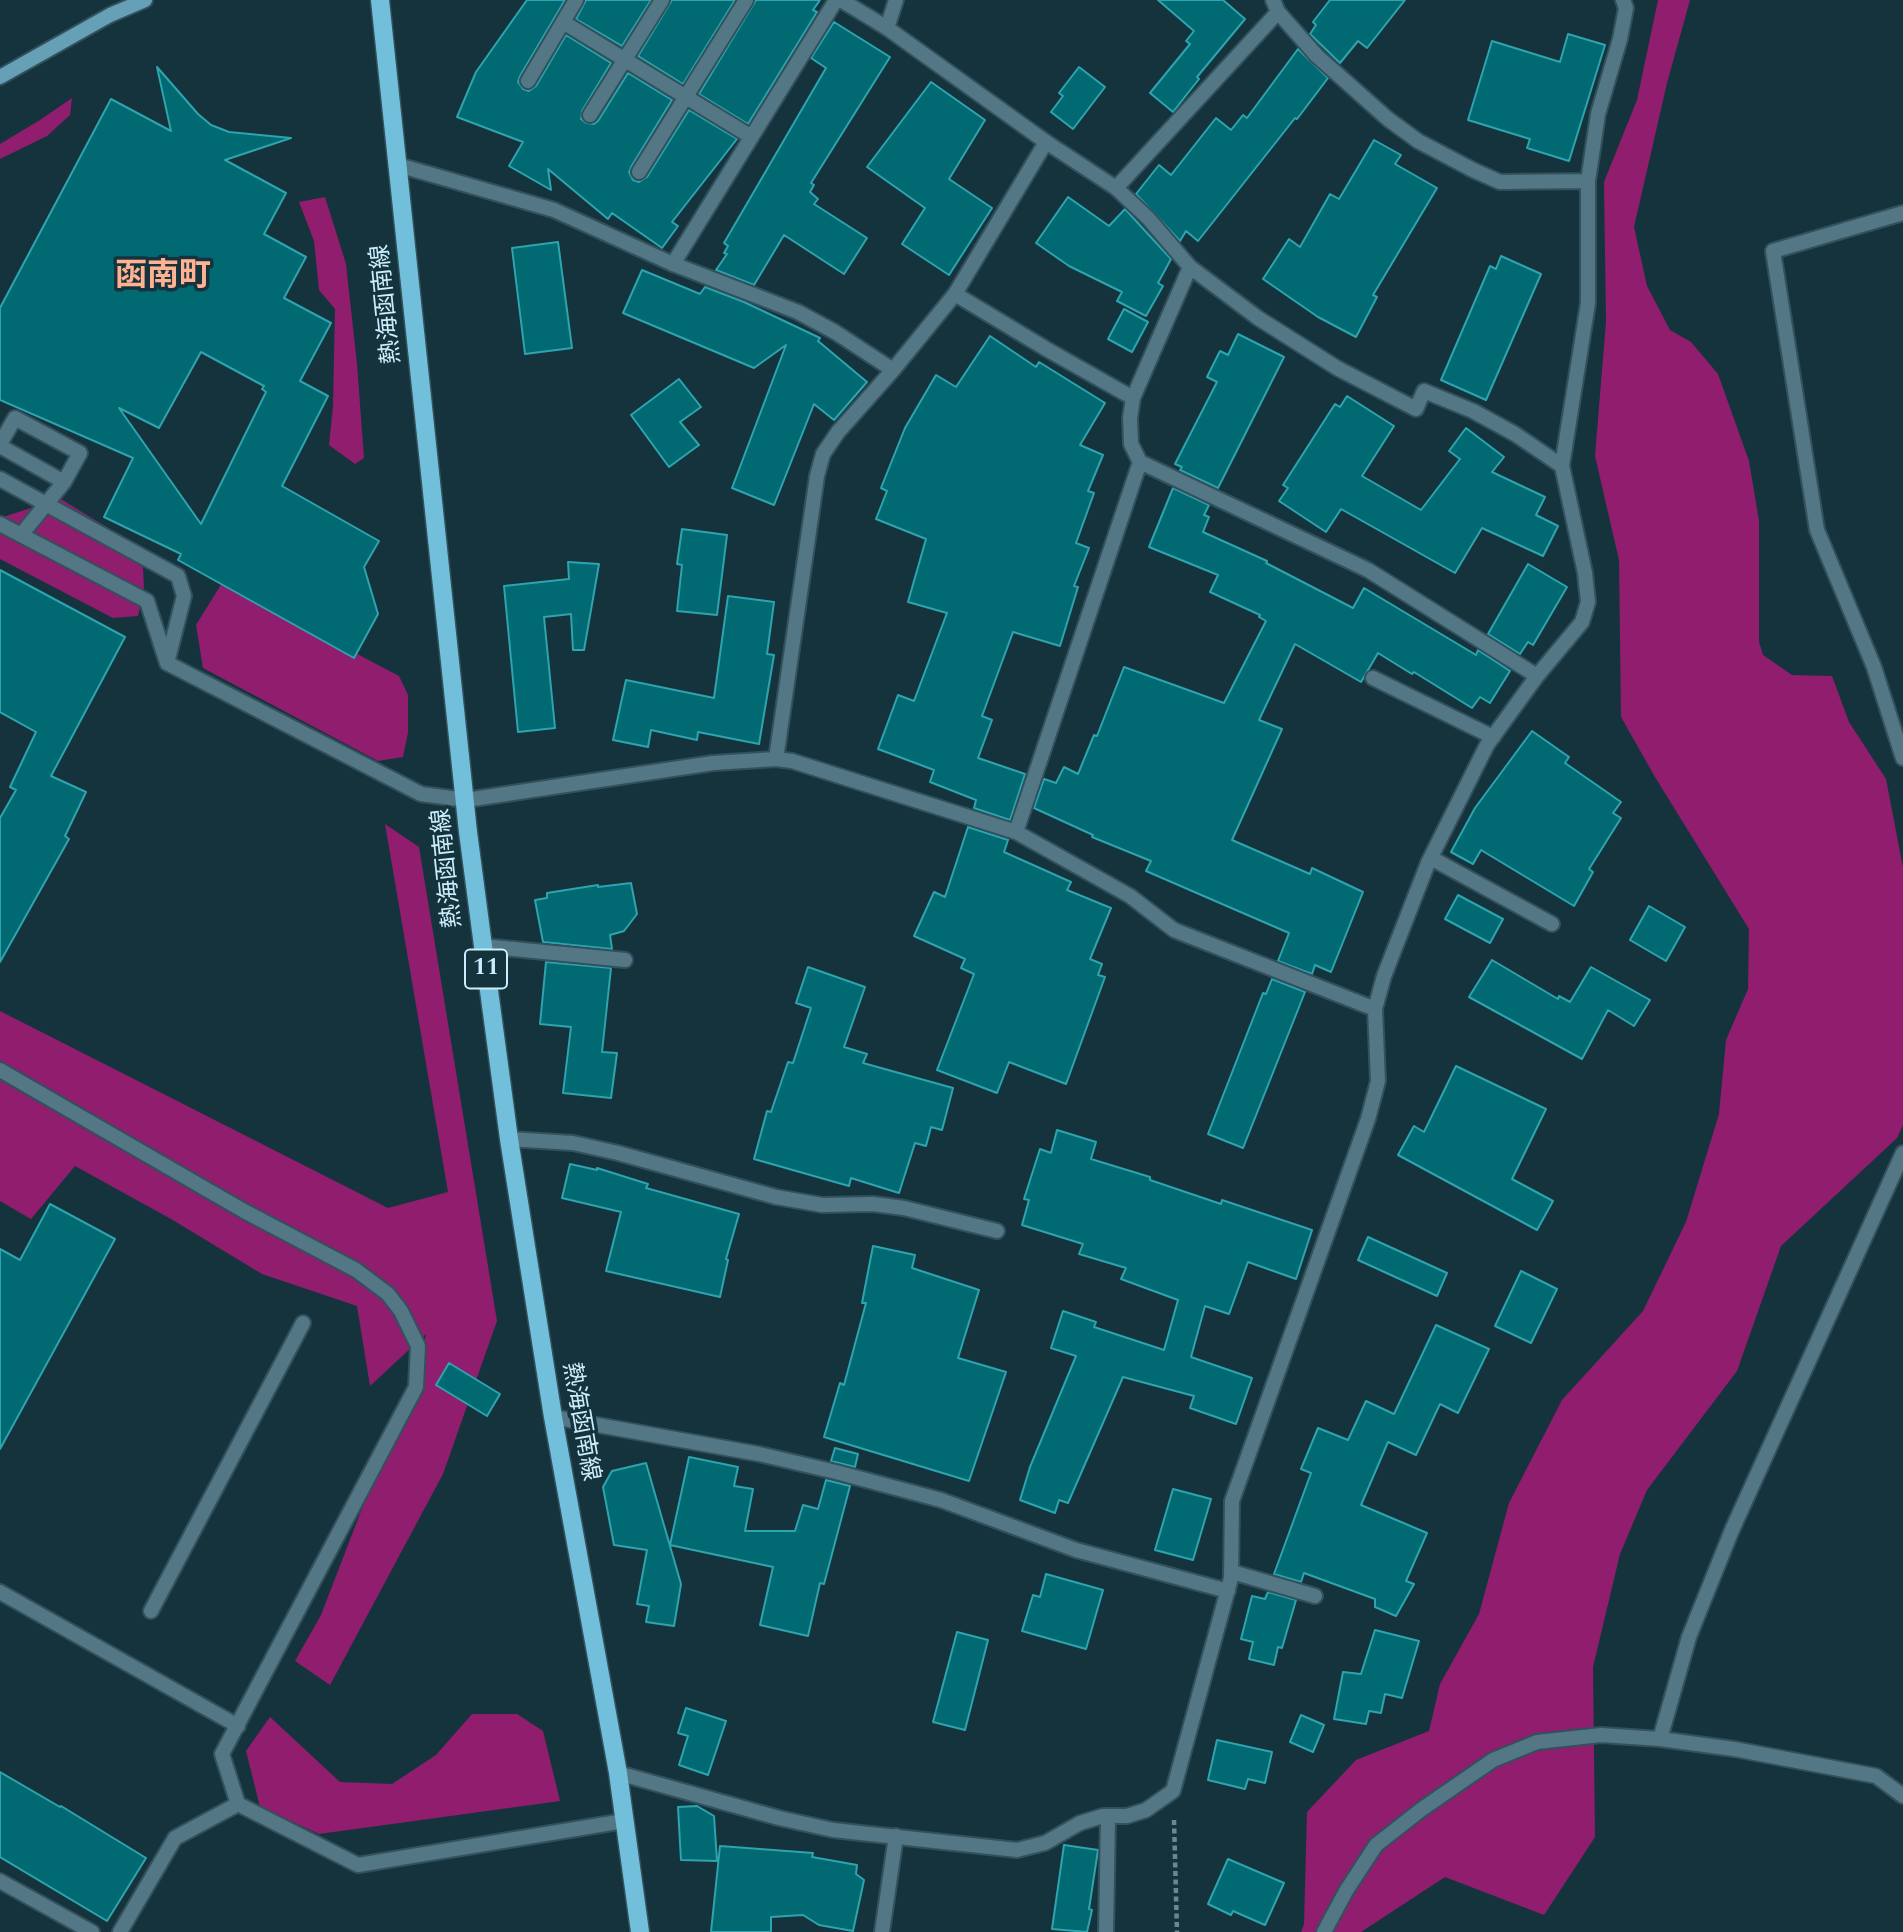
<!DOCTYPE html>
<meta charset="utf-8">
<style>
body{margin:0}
canvas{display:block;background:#15333d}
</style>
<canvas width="1903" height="1932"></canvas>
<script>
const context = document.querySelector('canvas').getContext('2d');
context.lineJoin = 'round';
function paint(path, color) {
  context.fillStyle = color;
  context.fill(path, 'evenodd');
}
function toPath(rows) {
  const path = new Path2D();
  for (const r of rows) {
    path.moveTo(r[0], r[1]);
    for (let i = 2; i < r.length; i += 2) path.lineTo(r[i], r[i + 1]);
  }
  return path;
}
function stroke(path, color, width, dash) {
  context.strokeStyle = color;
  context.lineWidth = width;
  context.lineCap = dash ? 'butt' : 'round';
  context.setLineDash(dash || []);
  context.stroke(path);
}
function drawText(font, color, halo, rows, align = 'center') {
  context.font = font + ' Spectral,"Noto Sans JP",serif';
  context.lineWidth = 7;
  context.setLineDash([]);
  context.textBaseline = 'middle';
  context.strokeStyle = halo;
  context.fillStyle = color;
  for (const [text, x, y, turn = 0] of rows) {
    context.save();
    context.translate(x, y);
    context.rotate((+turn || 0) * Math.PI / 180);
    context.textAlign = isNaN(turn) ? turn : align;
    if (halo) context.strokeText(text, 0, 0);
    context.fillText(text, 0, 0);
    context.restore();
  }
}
paint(toPath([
 [1658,0,1690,0,1667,83,1634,227,1647,286,1670,330,1691,342,1718,374,1749,461,1759,521,1759,642,1763,655,1792,675,1832,676,1849,722,1886,779,1903,868,1903,1125,1897,1138,1781,1246,1737,1371,1647,1490,1620,1554,1593,1667,1595,1837,1544,1915,1445,1877,1361,1932,1301,1932,1304,1924,1307,1812,1356,1760,1429,1731,1440,1684,1479,1614,1509,1503,1562,1400,1643,1311,1686,1222,1719,1114,1726,1040,1748,989,1749,929,1655,777,1621,717,1619,560,1595,456,1606,322,1604,182,1637,100],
 [72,98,70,115,47,136,0,159,0,144,40,120],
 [325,197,346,264,357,364,364,458,355,464,329,445,333,406,335,309,319,290,314,241,299,202],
 [56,496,142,549,144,588,138,616,113,618,0,559,0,518,31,508],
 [222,583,399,676,408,695,408,732,403,757,378,761,203,668,196,625],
 [385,824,419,847,497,1321,443,1474,330,1685,295,1661,321,1615,391,1433,416,1378,426,1334,370,1386,357,1306,262,1274,171,1219,75,1166,31,1219,0,1201,0,1011,388,1208,448,1192],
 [472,1714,517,1714,543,1731,560,1801,319,1834,260,1807,246,1751,270,1717,340,1782,392,1784,436,1755]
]), '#901d6d');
const building = toPath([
 [527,0,565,0,520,76,518,82,523,89,529,91,536,86,566,35,611,63,582,111,581,119,586,123,594,124,598,121,628,73,672,100,631,167,629,172,633,180,639,182,647,177,689,110,737,139,672,222,678,226,662,248,612,213,608,219,548,169,551,190,509,166,523,142,457,117,476,72,527,0],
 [586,0,651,0,622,46,576,19,586,0],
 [672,0,735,0,683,84,638,56,672,0],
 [756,0,820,0,813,10,817,12,748,124,699,94,756,0],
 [1158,0,1223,0,1245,19,1197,77,1199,79,1173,112,1150,93,1190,44,1186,41,1194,31,1158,0],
 [1330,0,1405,0,1367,48,1358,41,1340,63,1310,34,1316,25,1313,22,1330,0],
 [834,22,890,57,811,183,814,185,810,192,818,199,814,204,867,238,844,274,784,235,754,285,716,270,727,254,724,253,728,246,724,243,826,68,811,58,834,22],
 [1568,34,1605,45,1569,161,1527,148,1530,139,1468,120,1492,41,1560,62,1568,34],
 [1298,49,1328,78,1297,119,1295,118,1198,241,1186,231,1180,241,1136,194,1159,165,1171,175,1216,118,1231,130,1243,115,1247,118,1298,49],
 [157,67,198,114,211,125,229,132,291,138,225,160,286,193,264,234,306,257,284,298,331,323,300,381,328,396,282,486,379,541,364,567,378,614,354,658,178,560,181,554,104,517,133,458,0,400,0,308,111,99,171,131,157,67],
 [201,352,264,386,262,389,266,392,201,524,119,408,159,428,201,352],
 [1079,67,1105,87,1073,129,1051,112,1063,96,1059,93,1079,67],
 [931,82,985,120,949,179,992,208,949,275,902,244,925,208,867,167,931,82],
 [1374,140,1401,155,1395,164,1437,188,1373,295,1377,297,1356,337,1318,317,1263,279,1289,239,1300,247,1330,194,1339,199,1374,140],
 [1068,197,1109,226,1125,209,1171,259,1158,283,1163,286,1146,316,1117,301,1122,292,1069,266,1036,243,1068,197],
 [558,242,572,348,525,354,512,248,558,242],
 [1501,256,1541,274,1486,400,1441,380,1490,266,1496,269,1501,256],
 [642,270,700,294,705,287,744,302,820,338,818,341,867,382,834,420,814,404,774,505,732,488,786,345,754,368,623,313,642,270],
 [1124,309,1148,322,1132,352,1108,339,1124,309],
 [1238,334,1284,357,1218,488,1180,470,1182,467,1175,464,1217,382,1207,377,1220,351,1228,355,1238,334],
 [990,336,1036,367,1039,362,1105,403,1080,445,1103,455,1088,491,1094,493,1076,543,1089,548,1074,586,1078,587,1060,646,1013,632,982,716,992,720,978,758,1025,774,1010,820,974,808,976,800,930,782,934,770,878,749,898,695,914,701,947,613,908,602,926,539,876,519,887,491,881,488,905,428,936,375,956,387,990,336],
 [679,379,701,407,680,422,699,445,669,467,631,415,679,379],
 [1347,396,1394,426,1362,476,1421,510,1460,459,1449,451,1466,428,1504,457,1492,472,1545,497,1536,515,1558,526,1543,556,1482,528,1455,573,1341,509,1326,532,1279,501,1288,488,1283,485,1335,404,1340,407,1347,396],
 [1173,488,1209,505,1204,515,1209,517,1203,532,1267,561,1266,563,1353,608,1364,588,1476,655,1478,650,1510,671,1490,703,1480,697,1472,708,1414,672,1412,674,1378,653,1361,682,1295,644,1259,720,1282,729,1232,840,1310,874,1312,868,1363,892,1331,972,1315,965,1312,974,1278,961,1289,933,1146,871,1151,861,1092,837,1093,835,1034,808,1044,779,1056,783,1064,767,1078,774,1094,735,1097,736,1124,667,1224,703,1266,621,1259,617,1260,615,1210,592,1218,575,1149,547,1173,488],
 [682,529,727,535,717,615,677,611,682,565,677,564,682,529],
 [568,562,599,564,584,650,573,650,571,614,544,617,555,728,518,732,504,586,569,579,568,562],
 [1528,564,1567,587,1533,645,1528,642,1520,654,1488,634,1528,564],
 [0,570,125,637,51,776,86,792,65,836,69,839,0,962,0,818,16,790,10,787,36,732,0,712,0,570],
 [728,596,774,602,767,654,774,655,759,744,698,732,697,740,651,730,648,747,613,740,626,680,714,698,728,596],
 [1532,731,1569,757,1565,763,1621,802,1613,813,1621,818,1589,869,1593,872,1574,906,1481,850,1473,864,1451,852,1475,808,1532,731],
 [968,827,1008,840,1004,852,1071,882,1067,890,1111,908,1090,959,1102,964,1098,975,1105,977,1066,1084,1009,1062,997,1093,937,1070,974,974,961,968,965,959,914,936,934,892,945,897,968,827],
 [631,883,637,914,624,931,610,935,612,949,543,942,535,900,547,898,547,893,598,885,598,887,631,883],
 [1458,895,1503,919,1490,943,1445,919,1458,895],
 [1649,906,1685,927,1666,961,1630,940,1649,906],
 [1492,960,1558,999,1559,996,1570,1002,1591,967,1650,1000,1634,1026,1608,1010,1582,1059,1469,997,1492,960],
 [546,962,611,968,602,1052,617,1053,611,1098,563,1093,571,1027,540,1024,546,962],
 [808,967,865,987,844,1047,867,1054,863,1063,953,1088,942,1130,931,1127,926,1146,915,1143,899,1193,851,1178,849,1186,754,1159,767,1111,771,1112,788,1062,793,1063,811,1008,796,1003,808,967],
 [1272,979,1305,992,1243,1148,1208,1134,1263,993,1266,994,1272,979],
 [1456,1066,1546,1109,1512,1179,1553,1201,1537,1230,1398,1155,1414,1126,1424,1132,1456,1066],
 [1057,1130,1096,1142,1091,1159,1150,1177,1150,1180,1221,1204,1222,1200,1312,1230,1296,1279,1248,1262,1229,1314,1205,1306,1191,1357,1252,1378,1236,1424,1190,1408,1194,1396,1123,1377,1068,1503,1059,1500,1055,1513,1020,1500,1030,1467,1076,1356,1051,1348,1063,1311,1096,1322,1094,1327,1164,1350,1178,1300,1121,1279,1126,1268,1079,1254,1083,1244,1022,1225,1029,1200,1024,1199,1040,1149,1051,1153,1057,1130],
 [570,1164,597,1170,597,1168,648,1184,646,1188,739,1214,726,1259,728,1260,720,1297,606,1271,621,1212,562,1198,570,1164],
 [50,1204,115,1239,0,1449,0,1249,20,1260,50,1204],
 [1368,1237,1447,1273,1437,1296,1358,1260,1368,1237],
 [873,1246,915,1255,912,1268,979,1290,958,1358,1006,1372,969,1481,824,1437,840,1383,844,1385,866,1303,862,1303,873,1246],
 [1521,1271,1557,1289,1531,1343,1495,1326,1521,1271],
 [1436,1325,1489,1349,1458,1413,1440,1404,1416,1455,1388,1442,1361,1505,1427,1533,1406,1581,1414,1584,1396,1616,1375,1607,1375,1599,1304,1573,1301,1582,1274,1574,1311,1473,1301,1469,1318,1428,1348,1440,1366,1401,1394,1414,1436,1325],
 [449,1363,500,1394,487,1416,436,1385,449,1363],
 [835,1448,858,1454,855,1467,831,1461,835,1448],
 [689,1457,738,1467,734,1486,753,1489,745,1531,795,1531,803,1505,818,1509,826,1480,850,1486,824,1584,820,1583,808,1636,760,1625,773,1567,670,1545,689,1457],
 [646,1463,681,1584,674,1626,646,1622,649,1606,637,1604,647,1550,614,1545,603,1487,612,1471,646,1463],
 [1173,1489,1211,1499,1193,1560,1155,1550,1173,1489],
 [1046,1574,1103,1590,1086,1649,1022,1631,1033,1595,1040,1597,1046,1574],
 [1268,1592,1296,1600,1282,1648,1278,1647,1274,1665,1249,1659,1253,1642,1241,1639,1252,1596,1265,1599,1268,1592],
 [1375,1630,1419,1641,1402,1698,1385,1694,1381,1713,1369,1711,1366,1724,1334,1719,1343,1672,1361,1674,1375,1630],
 [957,1632,988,1640,965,1730,933,1722,957,1632],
 [686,1708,726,1721,708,1775,679,1765,688,1736,678,1733,686,1708],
 [1301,1715,1324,1725,1313,1752,1290,1742,1301,1715],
 [1217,1740,1272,1752,1265,1783,1248,1779,1245,1789,1208,1780,1217,1740],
 [0,1772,60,1807,61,1806,146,1858,107,1921,0,1857,0,1772],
 [697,1806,714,1816,717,1861,681,1860,678,1807,697,1806],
 [1064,1845,1098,1850,1089,1909,1092,1910,1087,1932,1052,1929,1064,1845],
 [720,1846,813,1853,812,1857,857,1865,856,1874,864,1880,853,1931,819,1925,803,1915,771,1917,771,1932,711,1932,720,1846],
 [1228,1859,1284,1883,1265,1925,1233,1911,1231,1915,1208,1904,1228,1859]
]);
paint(building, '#006971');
stroke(building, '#2da4ae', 2);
const lane = toPath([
 [563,22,750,136],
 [528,81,576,0],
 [590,115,662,0],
 [639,172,746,0],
 [673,264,836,0],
 [0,444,15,418,80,453,64,482,21,535],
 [0,446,64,482],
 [0,479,178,576,184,596,167,663],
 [0,524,147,601,167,663,421,794,466,800],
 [1373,678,1493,737],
 [483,946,625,960],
 [0,1070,244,1211,356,1270,388,1294,401,1311,418,1346,416,1387,222,1754,238,1804,358,1865,624,1821],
 [1232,1572,1315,1596],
 [0,1592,238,1726],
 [151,1611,303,1323],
 [882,1932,896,1836],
 [1106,1932,1108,1816]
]);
const street = toPath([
 [841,0,887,28,1046,142,1116,188,1148,218,1190,267,1258,318,1337,368,1416,409,1424,391,1473,411,1515,434,1562,466],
 [1273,0,1278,12,1317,56,1388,119,1418,141,1473,170,1500,182,1588,181],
 [887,28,896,0],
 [398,165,554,210,673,264,798,312,835,332,893,370],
 [1116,188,1278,12],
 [1903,213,1773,251,1817,530,1874,667,1903,758],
 [955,294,1048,350,1133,398],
 [1140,462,1131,444,1130,418,1133,398,1190,267],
 [776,759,817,476,823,454,838,432,893,370,955,294,1046,142],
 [466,800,713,763,776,759,792,761,1016,832,1130,896,1174,930,1375,1009],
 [1016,832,1140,462,1368,570,1537,676],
 [1431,858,1552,924],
 [509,1139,573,1143,618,1153,776,1197,822,1205,873,1204,904,1208,997,1231],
 [553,1417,759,1454,836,1472,941,1500,1076,1550,1228,1591],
 [1660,1739,1689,1637,1732,1530,1903,1153],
 [618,1773,779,1818,833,1830,1017,1850,1045,1843,1080,1823,1103,1816,1127,1816,1146,1810,1173,1791,1231,1578,1232,1501,1368,1119,1378,1081,1375,1009,1384,976,1428,863,1487,745,1537,676,1582,622,1588,602,1585,573,1562,466,1588,303,1588,181,1598,114,1620,39,1626,8,1623,0],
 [0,1881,92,1932],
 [120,1932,175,1838,238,1804],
 [1324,1932,1346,1891,1376,1845,1422,1809,1493,1760,1537,1742,1601,1735,1660,1739,1734,1749,1876,1776,1903,1796]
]);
const secondary = toPath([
 [0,77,110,15,145,0]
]);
const primary = toPath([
 [380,0,468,832,483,946,509,1139,553,1417,618,1773,640,1932]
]);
stroke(lane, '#32515c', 18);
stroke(street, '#32515c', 18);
stroke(secondary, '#32515c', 18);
stroke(primary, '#32515c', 21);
stroke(toPath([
 [1174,1820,1177,1932]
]), '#688894', 4.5, [5, 3.5]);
stroke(lane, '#537785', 14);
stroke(street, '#537785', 14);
stroke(secondary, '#65a0b6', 14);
stroke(primary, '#72bfdc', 18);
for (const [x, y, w] of [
 [486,969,42]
]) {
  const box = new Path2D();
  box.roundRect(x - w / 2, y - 19.5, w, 39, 5);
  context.fillStyle = '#15333d';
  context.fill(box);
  stroke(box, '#cbeefc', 2);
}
drawText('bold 23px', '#cbeefc', null, [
 ["11",486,969]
]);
drawText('24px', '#cbeefc', '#15333d', [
 ["熱海函南線",388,304,-96],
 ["熱海函南線",449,868,-96],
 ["熱海函南線",579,1422,80]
]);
drawText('bold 32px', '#ffb292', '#15333d', [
 ["函南町",163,279]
]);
</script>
